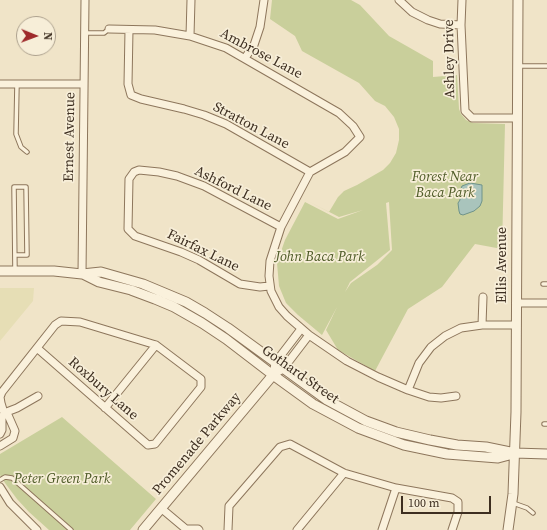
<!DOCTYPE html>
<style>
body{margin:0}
#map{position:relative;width:547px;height:530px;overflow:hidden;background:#f0e4c8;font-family:"Source Serif 4",serif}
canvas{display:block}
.north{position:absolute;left:16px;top:16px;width:40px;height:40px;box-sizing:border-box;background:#f7eed8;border:1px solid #ada18e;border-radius:50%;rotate:91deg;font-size:11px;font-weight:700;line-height:16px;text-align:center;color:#3d2e20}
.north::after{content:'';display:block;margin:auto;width:14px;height:18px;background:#9e2a2b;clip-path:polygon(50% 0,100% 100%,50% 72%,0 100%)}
.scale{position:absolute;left:401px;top:496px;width:90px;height:18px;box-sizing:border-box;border:2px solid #3d2e20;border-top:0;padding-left:5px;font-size:12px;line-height:14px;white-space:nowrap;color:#3d2e20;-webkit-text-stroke:3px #f7eed8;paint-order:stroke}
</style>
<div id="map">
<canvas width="547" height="530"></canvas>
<div class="north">N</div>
<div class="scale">100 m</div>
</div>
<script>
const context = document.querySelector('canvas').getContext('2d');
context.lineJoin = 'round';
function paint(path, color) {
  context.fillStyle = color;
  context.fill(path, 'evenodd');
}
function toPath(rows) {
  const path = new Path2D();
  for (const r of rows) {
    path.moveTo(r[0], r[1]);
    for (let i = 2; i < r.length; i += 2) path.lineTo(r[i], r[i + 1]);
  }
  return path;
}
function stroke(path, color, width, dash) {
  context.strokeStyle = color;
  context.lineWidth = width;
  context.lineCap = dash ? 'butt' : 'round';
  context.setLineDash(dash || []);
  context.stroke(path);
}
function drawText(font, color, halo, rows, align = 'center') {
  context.font = font + ' "Source Serif 4",serif';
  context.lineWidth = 3.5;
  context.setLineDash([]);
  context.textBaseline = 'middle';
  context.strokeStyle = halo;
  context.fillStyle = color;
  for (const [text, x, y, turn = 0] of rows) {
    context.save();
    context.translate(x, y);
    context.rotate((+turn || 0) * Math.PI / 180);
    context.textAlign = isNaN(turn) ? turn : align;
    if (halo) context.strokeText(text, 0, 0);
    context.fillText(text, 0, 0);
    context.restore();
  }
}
paint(toPath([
 [0,288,34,288,33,301,0,341]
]), '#e6deb5');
paint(toPath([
 [272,0,351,0,360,5,389,36,433,61,433,77,457,75,459,109,461,114,466,120,473,123,505,124,502,249,475,244,442,287,408,309,375,371,338,350,326,330,337,307,322,335,298,315,286,303,279,286,277,263,285,240,305,202,338,219,363,210,339,217,306,200,329,212,338,197,344,191,357,185,383,170,390,163,396,153,399,140,399,129,394,117,385,106,375,101,359,83,302,51,295,36,270,19],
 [389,202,392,250,377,265,351,283,345,292,350,282,390,250,386,203],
 [62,417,156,499,130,530,49,530,29,512,17,499,5,483,0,475,0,454]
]), '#c9cf9b');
const water = toPath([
 [470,183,482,185,482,201,480,206,474,211,463,215,460,214,459,211,458,203,460,200,460,191,462,186,470,183]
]);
paint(water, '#a9c4bc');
stroke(water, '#6f938a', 1);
const service = toPath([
 [84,33,104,33,109,29],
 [519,66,547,66],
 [17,84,16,134,21,147,27,152],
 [15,255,27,255,26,187,14,187,15,271],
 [543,284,547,284],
 [544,424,547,424],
 [0,480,5,477,12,478,71,530],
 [513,503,527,508,533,513]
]);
const minor = toPath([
 [399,0,412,12,428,20,440,24,461,25],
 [462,0,461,25,465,111,472,118,517,118],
 [109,29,155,30,190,36,226,48,339,113,353,126,360,137,345,152,310,172,281,227,270,261,269,276,271,291,279,307,287,316,309,335,347,361,378,377,408,390,429,397,441,398,456,396],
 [129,30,128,84,131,95,141,99,184,109,204,115,226,124,310,172],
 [190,36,191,0],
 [245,58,254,45,260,27,264,0],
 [0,84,84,84],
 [82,274,85,0],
 [269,286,260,287,240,284,199,260,181,252,135,236,128,229,129,179,134,172,139,170,159,172,177,176,204,186,281,227],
 [517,303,547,303],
 [482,325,483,297],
 [273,375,275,363,301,329],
 [273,375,283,369,309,335],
 [408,390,419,363,431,347,445,336,461,328,482,325,516,325],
 [105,408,156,345],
 [4,413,17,408,38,396],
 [0,434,2,430,2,418,4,413],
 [0,446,13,438,15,431,8,415,4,413,1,403,0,397,2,392,55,325,61,321,80,322,156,345,201,379,201,387,155,444,148,445,37,348],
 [0,487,10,503,37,530],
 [162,509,187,530],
 [187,529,198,529,199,530],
 [228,530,229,506,280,447,290,444,344,473,396,488,452,498,458,502,458,512,452,530],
 [297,530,344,473],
 [382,530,396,488]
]);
const tertiary = toPath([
 [0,271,54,271,82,274,101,272,143,284,186,302,205,313,228,328,327,400,366,421,396,432,430,440,457,445,486,447,515,453,547,454],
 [83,274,99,282,131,290,155,299,174,307,202,323,226,339,273,375,313,404,358,428,404,445,447,454,498,458,513,454],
 [143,530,273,375],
 [508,530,513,494,516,412,518,0]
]);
stroke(service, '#8d765c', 5.5);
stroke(minor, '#8d765c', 9);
stroke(tertiary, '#8d765c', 11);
stroke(service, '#faf1dc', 3.5);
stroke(minor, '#faf1dc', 7);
stroke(tertiary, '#faf1dc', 9);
drawText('14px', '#3d2e20', '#f7eed8', [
 ["Ambrose Lane",261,54,28],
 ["Ashley Drive",450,59,-91],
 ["Stratton Lane",251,126,28],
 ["Ernest Avenue",70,137,-89],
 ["Ashford Lane",233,189,26],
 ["Fairfax Lane",203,251,26],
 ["Ellis Avenue",502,265,-90],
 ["Gothard Street",300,375,35],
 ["Roxbury Lane",103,389,41],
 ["Promenade Parkway",197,444,-50]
]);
drawText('italic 14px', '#4d5a26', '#f7eed8', [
 ["Forest Near",445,177],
 ["Baca Park",445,193],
 ["John Baca Park",320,257],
 ["Peter Green Park",62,479]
]);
</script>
